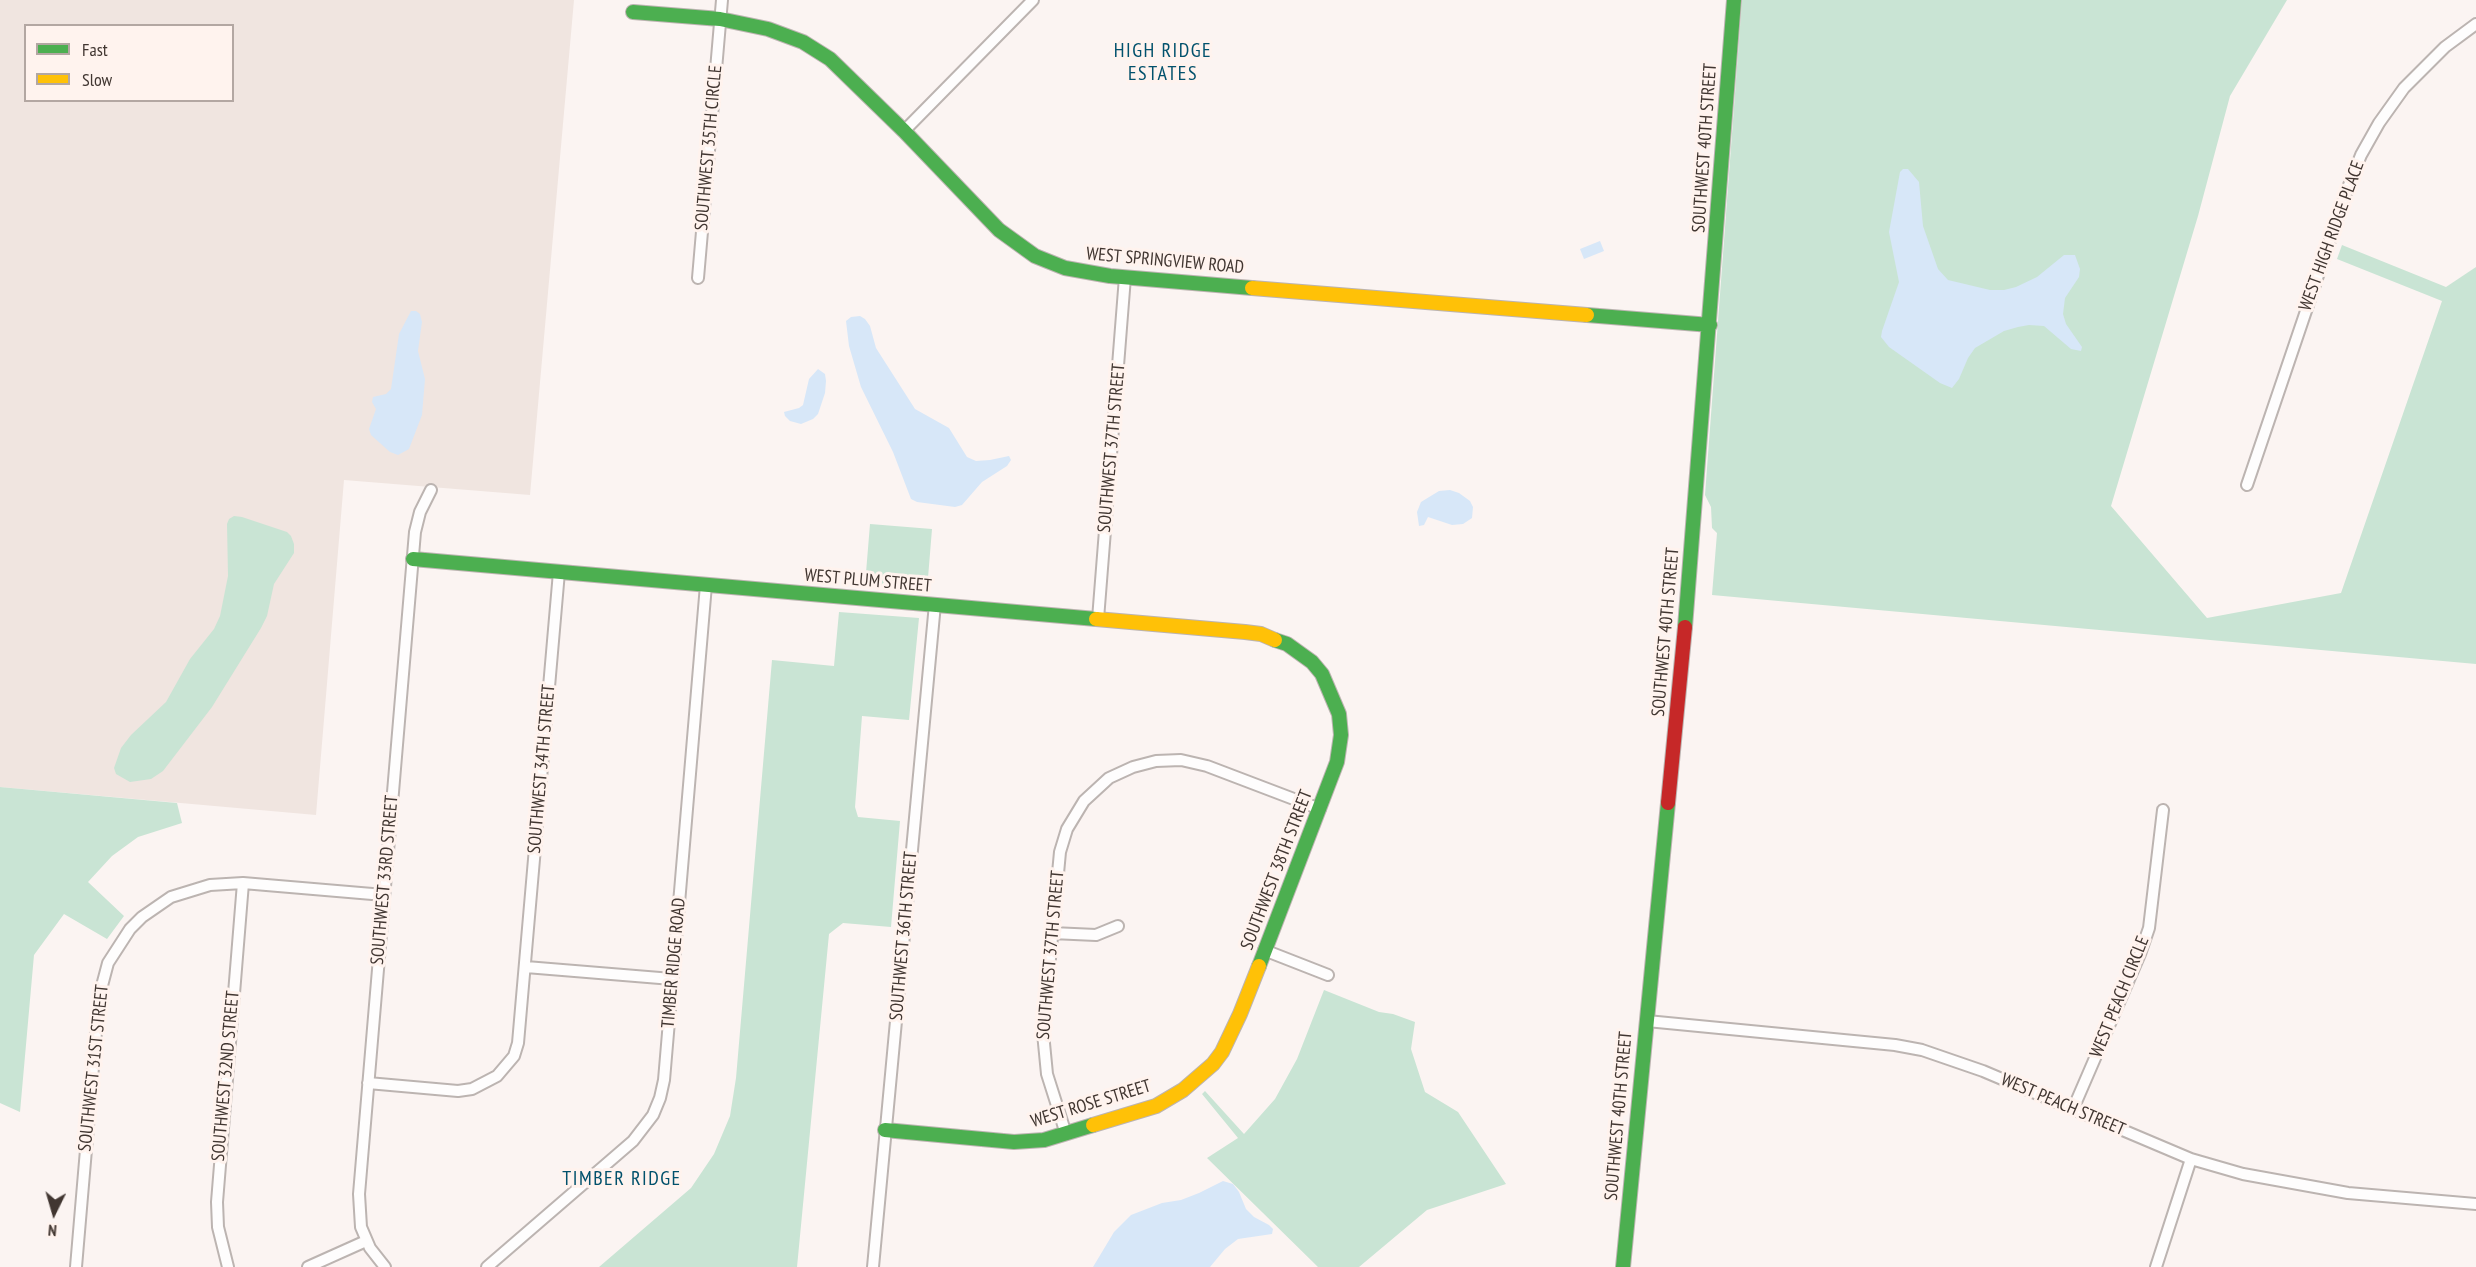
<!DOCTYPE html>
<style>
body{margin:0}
#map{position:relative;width:2476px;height:1267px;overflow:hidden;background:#fbf4f2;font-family:"PT Sans Narrow",sans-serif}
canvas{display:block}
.legend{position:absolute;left:24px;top:24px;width:210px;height:78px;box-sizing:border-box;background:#fff3ee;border:2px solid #b3a7a2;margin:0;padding:8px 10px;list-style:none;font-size:18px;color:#413631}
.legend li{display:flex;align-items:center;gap:12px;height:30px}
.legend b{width:30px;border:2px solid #b3a7a2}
.north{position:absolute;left:24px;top:1183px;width:60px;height:60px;-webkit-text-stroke:4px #fff3ee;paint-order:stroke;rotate:185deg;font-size:16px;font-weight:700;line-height:24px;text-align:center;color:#413631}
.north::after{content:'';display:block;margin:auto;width:21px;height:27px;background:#413631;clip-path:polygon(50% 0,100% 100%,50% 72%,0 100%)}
</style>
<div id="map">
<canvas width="2476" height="1267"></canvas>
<ul class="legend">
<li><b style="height:8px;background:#4caf50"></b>Fast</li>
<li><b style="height:8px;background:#ffc107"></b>Slow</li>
</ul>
<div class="north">N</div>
</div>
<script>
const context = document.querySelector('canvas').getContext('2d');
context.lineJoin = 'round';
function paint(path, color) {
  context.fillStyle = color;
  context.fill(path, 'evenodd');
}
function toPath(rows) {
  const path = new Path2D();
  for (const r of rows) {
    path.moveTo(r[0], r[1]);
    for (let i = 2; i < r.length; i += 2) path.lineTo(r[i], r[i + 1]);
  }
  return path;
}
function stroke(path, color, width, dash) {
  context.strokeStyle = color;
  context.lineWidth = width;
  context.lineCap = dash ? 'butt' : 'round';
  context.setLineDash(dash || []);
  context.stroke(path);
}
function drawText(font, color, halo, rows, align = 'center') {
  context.font = font + ' "PT Sans Narrow",sans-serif';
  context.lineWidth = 6;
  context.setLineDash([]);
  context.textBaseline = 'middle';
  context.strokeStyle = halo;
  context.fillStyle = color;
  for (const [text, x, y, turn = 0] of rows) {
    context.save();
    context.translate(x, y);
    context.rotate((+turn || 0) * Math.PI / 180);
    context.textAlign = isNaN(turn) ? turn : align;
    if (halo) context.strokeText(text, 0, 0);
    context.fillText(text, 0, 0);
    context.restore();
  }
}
paint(toPath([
 [0,0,574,0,530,495,344,480,316,815,0,787],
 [26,26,232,26,232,100,26,100]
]), '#f0e5e0');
paint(toPath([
 [1742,0,2287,0,2230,96,2198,216,2111,506,2207,618,2341,593,2442,301,2337,259,2342,245,2446,287,2476,267,2476,664,1712,595,1717,533,1712,528,1711,507,1705,495],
 [234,516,242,517,287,532,291,536,294,544,294,553,274,584,267,616,261,628,212,707,163,771,151,779,130,782,116,774,114,768,121,748,131,735,166,702,190,659,214,629,220,616,228,576,227,524,229,519],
 [870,524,932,529,927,590,865,585],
 [839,612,919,618,909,720,862,716,855,807,858,817,900,821,891,927,843,923,829,934,797,1267,599,1267,691,1188,714,1154,730,1116,736,1078,772,660,834,666],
 [0,787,177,803,182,823,138,837,112,856,88,882,124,916,107,939,64,914,34,955,20,1112,0,1103],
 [1324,990,1379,1012,1393,1014,1415,1022,1411,1049,1425,1092,1458,1112,1506,1184,1427,1210,1359,1267,1318,1267,1207,1158,1238,1138,1202,1094,1205,1091,1244,1134,1275,1099,1297,1059]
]), '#c9e4d4');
paint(toPath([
 [1903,169,1908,169,1919,182,1923,226,1938,269,1948,280,1990,290,2004,290,2016,287,2037,277,2064,255,2075,255,2080,269,2079,277,2065,298,2063,314,2066,324,2082,347,2081,351,2071,349,2044,326,2029,325,2018,327,2004,331,1975,348,1968,358,1959,379,1952,388,1940,383,1889,347,1881,337,1882,331,1899,282,1889,232,1900,172],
 [1600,241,1604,251,1584,259,1580,249],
 [411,311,416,311,420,314,422,322,418,351,425,379,422,415,409,449,398,455,390,452,371,435,369,429,376,409,372,402,373,397,386,394,391,389,399,334],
 [860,316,865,319,870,326,876,348,915,409,949,428,967,457,976,461,990,460,1009,456,1011,460,1007,466,982,482,962,505,955,507,917,502,911,499,893,452,861,387,849,346,846,321,851,317],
 [818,369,825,374,826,381,825,393,818,414,813,419,801,424,790,421,785,416,784,412,799,408,803,405,809,379],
 [1450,490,1459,493,1470,501,1473,507,1472,518,1463,524,1452,525,1428,517,1424,525,1419,526,1417,512,1421,502,1439,491],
 [1223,1181,1233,1184,1239,1192,1246,1209,1254,1217,1269,1225,1273,1229,1272,1234,1238,1239,1225,1249,1210,1267,1093,1267,1114,1232,1131,1215,1162,1203,1181,1200,1199,1193]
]), '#d7e7f8');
const street = toPath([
 [904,131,1033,0],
 [698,278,722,0],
 [2247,485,2347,190,2361,155,2379,123,2404,88,2445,47,2476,24],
 [1098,619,1125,277],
 [1052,933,1096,935,1118,926],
 [1264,950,1328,975],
 [526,967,672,979],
 [1647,1021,1895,1045,1922,1050,1983,1071,2191,1159,2243,1174,2348,1193,2476,1204],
 [368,1083,458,1091,472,1089,497,1076,514,1056,518,1043,559,572],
 [2073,1109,2140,954,2149,928,2163,810],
 [1066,1134,1047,1074,1043,1033,1060,852,1067,829,1084,801,1109,778,1133,767,1156,761,1181,760,1207,766,1320,809],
 [76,1267,99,997,108,963,130,929,142,917,171,897,210,885,243,883,384,895],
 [228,1267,218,1227,217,1202,243,883],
 [308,1267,366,1241],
 [385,1267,370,1248,361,1227,359,1194,415,532,420,512,431,490],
 [487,1267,633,1141,653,1115,660,1098,664,1080,706,585],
 [873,1267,935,604],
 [2156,1267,2191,1159]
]);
const fast = toPath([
 [633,12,720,19,768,29,803,42,830,59,904,131,999,230,1035,256,1065,268,1110,276,1252,288],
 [1587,315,1710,325],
 [413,559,1096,619],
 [1685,627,1734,0],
 [1259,966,1337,762,1341,735,1339,714,1322,674,1312,662,1287,644,1275,640],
 [885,1130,1014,1142,1044,1140,1093,1125],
 [1623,1267,1668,803]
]);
const slow = toPath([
 [1252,288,1587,315],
 [1096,619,1245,632,1261,634,1275,640],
 [1093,1125,1156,1106,1183,1090,1213,1064,1222,1052,1240,1014,1259,966]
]);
const jam = toPath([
 [1668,803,1685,627]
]);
stroke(street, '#bcb4b1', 14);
stroke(fast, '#bcb4b1', 16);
stroke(slow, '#bcb4b1', 16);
stroke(jam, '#bcb4b1', 16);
stroke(street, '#fefdfd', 10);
stroke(fast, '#4caf50', 14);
stroke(slow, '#ffc107', 14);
stroke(jam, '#c62828', 14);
drawText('18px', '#413631', '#fff3ee', [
 ["SOUTHWEST 35TH CIRCLE",709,148,-85],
 ["SOUTHWEST 40TH STREET",1705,148,-86],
 ["WEST HIGH RIDGE PLACE",2332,236,-70],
 ["WEST SPRINGVIEW ROAD",1165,261,5],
 ["SOUTHWEST 37TH STREET",1112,448,-85],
 ["WEST PLUM STREET",868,581,5],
 ["SOUTHWEST 40TH STREET",1666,632,-85],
 ["SOUTHWEST 34TH STREET",542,769,-85],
 ["SOUTHWEST 38TH STREET",1277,870,-69],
 ["SOUTHWEST 33RD STREET",385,880,-85],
 ["SOUTHWEST 36TH STREET",904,936,-85],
 ["SOUTHWEST 37TH STREET",1051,955,-85],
 ["TIMBER RIDGE ROAD",674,963,-85],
 ["WEST PEACH CIRCLE",2120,997,-68],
 ["SOUTHWEST 31ST STREET",94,1068,-84],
 ["SOUTHWEST 32ND STREET",226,1076,-85],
 ["WEST ROSE STREET",1091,1104,-17],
 ["WEST PEACH STREET",2063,1105,23],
 ["SOUTHWEST 40TH STREET",1619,1116,-85]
]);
context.letterSpacing = '1.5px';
drawText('20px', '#02516c', '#fff3ee', [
 ["HIGH RIDGE",1163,51],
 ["ESTATES",1163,74],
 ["TIMBER RIDGE",622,1179]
]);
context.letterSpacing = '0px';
</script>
